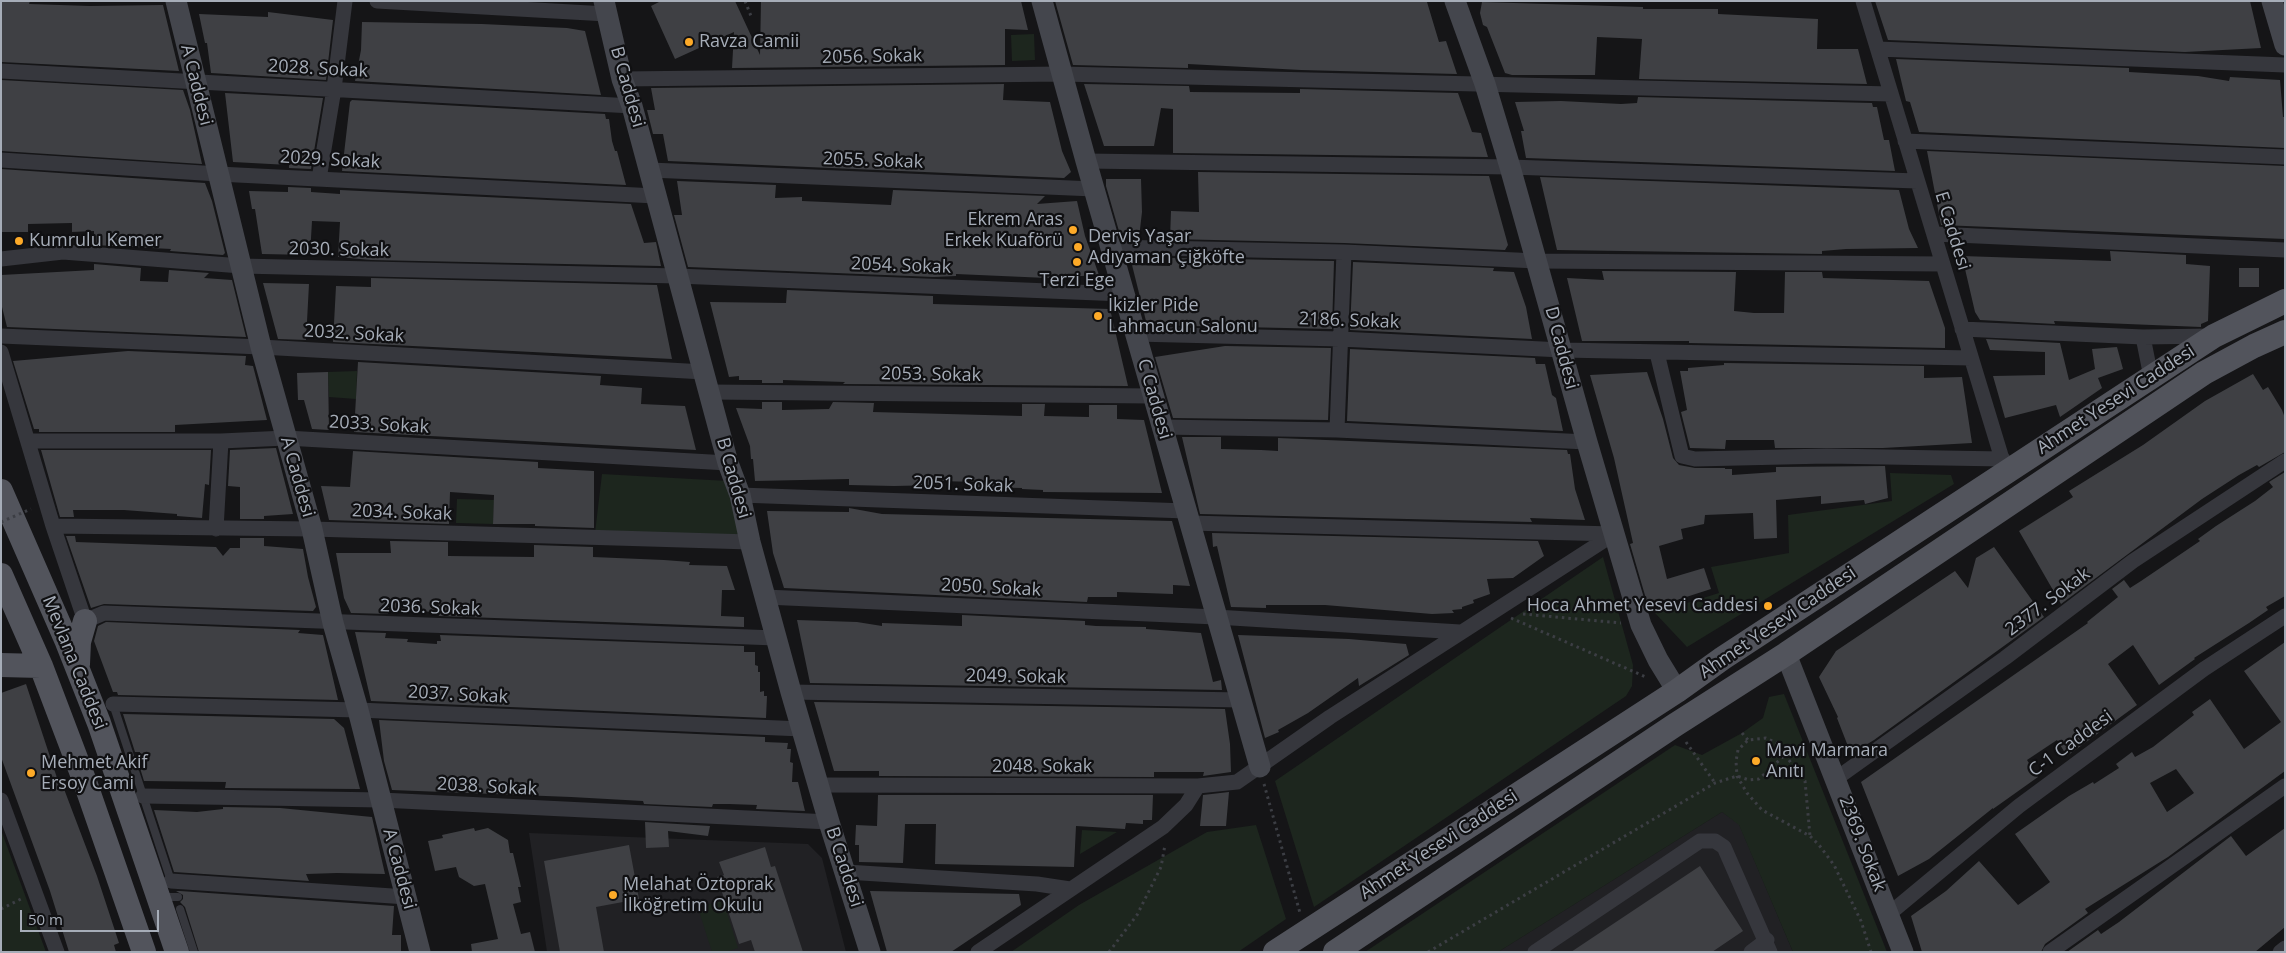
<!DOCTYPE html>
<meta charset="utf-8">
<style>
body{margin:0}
#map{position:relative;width:2286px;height:953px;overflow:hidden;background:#151517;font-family:"Open Sans",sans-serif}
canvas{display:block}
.frame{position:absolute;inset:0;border:2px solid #a6adb8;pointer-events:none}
.scale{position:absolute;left:20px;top:910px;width:139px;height:22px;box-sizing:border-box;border:2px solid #a6adb8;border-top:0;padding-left:6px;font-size:15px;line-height:18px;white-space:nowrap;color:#a6adb8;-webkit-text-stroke:4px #101012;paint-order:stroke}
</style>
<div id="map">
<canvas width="2286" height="953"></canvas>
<div class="frame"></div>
<div class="scale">50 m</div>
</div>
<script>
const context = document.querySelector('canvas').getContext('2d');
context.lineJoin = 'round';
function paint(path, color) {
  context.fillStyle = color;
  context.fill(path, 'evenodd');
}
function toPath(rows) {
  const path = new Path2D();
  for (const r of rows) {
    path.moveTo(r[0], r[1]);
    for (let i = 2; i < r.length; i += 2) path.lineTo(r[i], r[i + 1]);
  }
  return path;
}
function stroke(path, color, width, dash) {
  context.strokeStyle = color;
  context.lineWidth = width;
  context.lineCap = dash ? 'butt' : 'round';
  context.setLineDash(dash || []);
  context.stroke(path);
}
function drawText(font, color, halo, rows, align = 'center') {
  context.font = font + ' "Open Sans",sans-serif';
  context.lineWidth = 4.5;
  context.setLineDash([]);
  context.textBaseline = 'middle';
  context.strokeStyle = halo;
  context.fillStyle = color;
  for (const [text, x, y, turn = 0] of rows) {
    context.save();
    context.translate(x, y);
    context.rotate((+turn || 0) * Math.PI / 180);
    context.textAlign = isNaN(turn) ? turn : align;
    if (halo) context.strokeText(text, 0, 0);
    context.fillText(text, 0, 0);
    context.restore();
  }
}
paint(toPath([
 [1722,812,1739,824,1793,952,1498,952],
 [529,833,808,844,822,858,846,952,547,952]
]), '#212124');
paint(toPath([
 [1034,34,1035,60,1012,61,1011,35],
 [357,371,356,399,329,397,328,372],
 [1890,473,1951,475,1954,484,1687,647,1655,613,1719,593,1711,567,1789,553,1788,515,1892,501],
 [602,474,728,481,744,538,595,533],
 [457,499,494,500,493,524,456,523],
 [1603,557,1633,665,1632,686,1626,696,1314,907,1275,781],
 [1784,694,1887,952,1793,952,1739,825,1722,812,1498,952,1365,952,1675,745,1702,755,1742,733,1763,718,1769,697],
 [1256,825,1286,919,1238,952,1011,952,1079,905,1207,832],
 [1,830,46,952,1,952],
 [1082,830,1117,832,1080,854],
 [723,900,738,948,726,952,712,952,698,908]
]), '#1d261e');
paint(toPath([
 [1,1,30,1,29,4,90,6,163,5,179,71,1,62],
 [661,1,735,1,760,55,761,1,1021,1,1028,30,1005,29,1005,65,732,68,734,32,675,59,651,6],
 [1055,1,1427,2,1439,42,1446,41,1457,74,1301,70,1188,64,1188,68,1073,65],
 [1875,1,2250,1,2261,48,2185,52,1888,40],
 [1482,2,1643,7,1643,9,1718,9,1718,14,1818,19,1817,49,1858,49,1867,84,1639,79,1642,39,1597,37,1595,75,1512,75,1505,73,1487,27,1483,25,1480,13],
 [268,12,333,20,326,80,211,73,207,43,205,43,199,14,268,17],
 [362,22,482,24,567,28,585,31,601,95,355,81,361,50],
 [1896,59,2129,68,2129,72,2198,76,2229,81,2230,77,2280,80,2283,117,2285,117,2285,148,1919,132,1910,102,1906,101],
 [1,80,183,90,190,110,202,164,1,151],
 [1004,84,1003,100,1050,102,1062,151,1071,172,1064,178,668,161,663,134,653,134,647,110,655,110,651,88],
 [1084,84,1189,86,1190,92,1300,93,1300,89,1458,93,1472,132,1481,133,1488,157,1173,153,1173,109,1161,108,1154,146,1104,146],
 [225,93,323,98,311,169,289,168,289,165,233,162],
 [1638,97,1872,103,1873,107,1877,107,1884,140,1889,140,1895,171,1526,158,1521,131,1524,131,1515,102,1561,101,1621,104,1637,103],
 [352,100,605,114,606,119,609,119,612,141,615,151,617,151,626,185,342,171,350,102],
 [1927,151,2285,166,2285,239,1941,225],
 [1,169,205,183,212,201,225,253,223,255,170,251,171,249,94,245,94,231,72,232,72,223,28,224,28,232,1,232],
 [1198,172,1489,176,1508,245,1505,250,1344,243,1170,239,1171,211,1199,212],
 [1540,177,1899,190,1909,229,1918,248,1846,249,1822,251,1822,254,1557,250],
 [1106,179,1141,179,1142,212,1139,238,1121,238,1106,186],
 [677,181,776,185,775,198,802,197,802,201,825,202,891,205,893,190,1045,196,1037,204,1077,201,1085,236,1099,275,1047,278,956,274,956,276,934,277,688,267,674,215,682,215],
 [288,187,311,188,311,192,340,194,340,190,631,204,644,243,656,242,661,266,371,260,338,257,340,222,312,221,310,255,262,254,255,209,252,209,249,191,288,192],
 [2110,251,2186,255,2186,264,2210,266,2208,321,2201,324,2201,327,2054,321,2055,324,1980,320,1975,312,1962,256,2111,261],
 [1170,258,1334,261,1332,329,1147,325,1132,265,1170,266],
 [1353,262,1494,268,1493,271,1514,272,1526,307,1532,339,1350,330],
 [94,264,141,268,140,281,168,282,169,270,209,273,204,278,232,280,246,337,7,327,1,303,1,275,94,270],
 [2239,268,2259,268,2259,287,2239,287],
 [1602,271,1736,272,1734,311,1754,313,1784,313,1785,272,1822,272,1823,278,1929,281,1945,328,1945,348,1689,343,1689,341,1582,341,1567,278,1604,280],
 [371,278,657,285,672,359,333,342,336,286,371,287],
 [263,283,309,284,306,340,278,339],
 [787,290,933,296,933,304,1110,309,1128,386,843,384,845,382,783,380,783,383,762,383,762,380,739,380,739,376,729,377,710,302,786,303],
 [1986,339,2060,343,2069,380,2095,369,2092,349,2117,347,2123,369,2098,378,2102,388,2060,417,2056,405,2005,418,1993,376,2045,375,2045,352,1990,350],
 [1225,346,1331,348,1328,420,1173,418,1155,357],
 [1350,349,1535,358,1536,364,1545,364,1552,395,1556,398,1563,431,1347,421],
 [128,351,246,356,245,365,253,366,267,420,175,425,175,432,39,432,39,429,34,429,13,361],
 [358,362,601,376,600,385,642,388,641,404,685,406,696,450,354,432],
 [1724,363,1924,366,1924,378,1962,377,1972,443,1883,448,1775,448,1774,440,1726,440,1725,449,1690,448,1681,412,1687,410,1680,371,1688,371,1688,368,1724,365],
 [328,372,329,430,312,429,304,400,298,400,297,373],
 [1647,372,1663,419,1673,458,1679,465,1695,468,1725,468,1725,469,1732,469,1732,475,1776,472,1776,467,1885,466,1888,498,1865,504,1864,500,1821,504,1821,496,1776,500,1777,538,1754,539,1753,513,1705,515,1704,524,1681,529,1683,539,1659,546,1667,579,1704,568,1711,589,1649,609,1630,544,1633,543,1614,458,1590,375],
 [2253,374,2263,390,2268,387,2282,410,2285,418,2285,452,2259,467,2257,465,2239,475,2202,499,2061,604,2019,531,2073,497,2069,491,2143,445,2205,401],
 [762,402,782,402,782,410,829,409,833,402,874,403,873,412,1022,416,1022,404,1045,404,1044,416,1089,417,1089,405,1117,405,1117,419,1144,420,1162,493,1043,492,1043,490,1022,489,1022,488,977,487,977,482,939,481,939,485,894,486,849,485,849,479,755,481,753,459,751,459,750,446,736,408,762,409],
 [1182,437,1221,437,1221,449,1261,450,1278,451,1278,438,1567,450,1568,454,1570,454,1575,489,1585,520,1530,518,1532,522,1200,514],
 [276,448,293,514,264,516,264,519,240,519,240,487,228,486,230,450],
 [41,450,211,450,209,485,205,484,202,518,177,516,177,514,124,510,73,510,74,517,60,517],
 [353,451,538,462,538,468,594,471,594,528,535,526,535,524,493,524,494,495,450,492,449,524,329,520,321,486,350,487],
 [2285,472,2285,596,2266,607,2268,610,2249,623,2194,658,2195,659,2159,685,2133,645,2108,664,2137,705,2067,756,2057,740,2027,760,2038,777,1993,809,1993,808,1929,859,1898,876,1861,782,2088,623,2087,622,2118,597,2112,589,2124,580,2130,588,2141,581,2200,541,2198,539,2216,526,2255,501,2273,487,2269,482],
 [849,508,882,514,1172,521,1190,586,1173,585,1173,594,1117,592,1117,597,1088,597,1087,602,784,588,773,553,767,511,849,512],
 [1212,533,1538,541,1544,556,1513,578,1487,579,1490,594,1473,600,1474,603,1462,607,1462,609,1452,610,1454,613,1432,614,1325,605,1266,605,1266,608,1231,607,1217,546,1213,547],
 [66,536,75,536,76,542,216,547,223,556,230,548,240,548,240,538,264,538,264,546,303,549,308,577,316,607,313,611,104,604,91,608],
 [390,541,448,542,448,556,534,557,534,545,593,547,593,557,664,560,690,562,689,565,727,566,735,590,722,590,721,616,744,617,744,627,439,616,438,612,388,610,388,614,351,613,344,598,336,553,391,553],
 [1994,547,2044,617,1874,740,1851,754,1837,718,1838,717,1819,677,1836,651,1955,571,1968,588,1976,558],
 [962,615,1085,621,1085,625,1096,626,1146,627,1146,629,1201,633,1213,682,1221,680,1222,690,810,683,797,620,857,622,882,626,882,623,962,626],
 [106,622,300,630,298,633,323,635,338,700,118,695,117,692,113,692,94,641,98,626],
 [355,632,386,633,385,638,408,639,407,642,437,644,437,641,441,641,440,635,744,646,744,652,755,652,755,665,758,666,758,672,760,672,760,692,764,691,764,696,767,696,766,718,371,701],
 [1238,635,1349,639,1406,644,1409,655,1359,686,1358,678,1308,713,1278,730,1279,732,1265,738],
 [2285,642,2285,771,2168,857,2085,909,2088,913,2045,944,2041,952,1922,952,1911,916,1946,891,1979,861,2018,905,2042,888,2050,882,2015,834,2069,796,2093,782,2094,784,2119,768,2116,764,2132,752,2135,757,2153,747,2194,715,2192,712,2210,699,2244,749,2281,722,2244,671],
 [2176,769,2194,793,2167,812,2150,783],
 [26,684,61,790,64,789,97,876,119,943,114,945,116,952,69,952,50,891,1,757,1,693],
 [814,702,1225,709,1230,744,1231,772,1203,776,1204,772,1154,772,1154,777,879,776,879,771,834,771],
 [123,714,334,719,344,728,360,789,225,788,226,782,144,781,140,768,140,752,135,752],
 [379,720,765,737,765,742,788,743,787,749,791,749,790,762,793,763,792,782,798,782,805,811,756,809,757,805,729,804,713,804,712,807,644,804,643,801,571,797,392,790,384,761],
 [1229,792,1226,826,1200,826,1203,795],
 [878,795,1153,795,1152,820,1143,820,1143,824,1126,823,1125,829,1076,826,1074,867,935,864,936,824,905,824,903,863,859,862,859,845,855,845,856,825,877,826],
 [223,807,280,808,372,817,385,874,337,873,306,874,309,881,174,872,154,810,197,812,223,809],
 [645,822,710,826,708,836,668,831,669,847,646,848],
 [474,828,475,831,488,828,508,840,510,853,513,853,521,887,518,887,521,902,513,904,521,934,530,932,535,952,472,952,471,944,498,939,485,884,474,886,459,877,456,867,435,871,428,841,443,838,442,835],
 [2285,828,2285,927,2255,952,2067,952,2098,930,2101,934,2119,922,2231,836,2246,856],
 [629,845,639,899,596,907,604,952,560,952,544,861],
 [765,847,771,867,775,866,803,952,755,952,751,940,739,944,717,877,724,875,719,862],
 [1700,866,1743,931,1712,952,1571,952],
 [176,891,180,891,394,906,392,935,401,935,401,952,199,952,185,907,180,902,183,899,183,895],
 [870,891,1019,894,1021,905,951,952,887,952]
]), '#3f4044');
stroke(toPath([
 [745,1,751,16],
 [1523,614,1621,623],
 [1511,618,1646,677],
 [1742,733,1748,740],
 [1686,742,1715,783],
 [1787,753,1777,743,1766,738,1748,740,1738,750,1736,761,1737,776,1747,793,1762,810,1810,836,1819,845,1834,865,1861,921,1871,952],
 [1785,755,1805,781,1810,836],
 [1264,784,1300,913],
 [1,909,21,899],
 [1109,952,1137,915,1161,867,1165,845],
 [1428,952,1715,783,1737,776,1749,780,1759,779,1787,753,1804,753]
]), '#3c3e44', 3, [2.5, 4]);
stroke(toPath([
 [113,704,171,881],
 [162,897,178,897],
 [180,909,194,952]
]), '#36373d', 8);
stroke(toPath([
 [377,1,607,14],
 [1863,1,2006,472],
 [1878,49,2285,65],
 [1,71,632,106],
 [622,79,1062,74,1891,94],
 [1905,141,2285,157],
 [1,160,218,174,656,196],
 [1086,161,1510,167,1917,181],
 [650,170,1094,189],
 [319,179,334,89,345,1],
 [1934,234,2285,250],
 [1110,247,1344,252,1537,261,1943,264],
 [1,259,63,252,241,266,677,276,1123,294],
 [1962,329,2143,337],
 [1135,334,1340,339,1562,350,1971,358],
 [1,336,261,347,704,372],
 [1,352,53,526,85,621,104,613,776,638],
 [1657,353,1682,456,1695,459,1827,456,2003,459],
 [2151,377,2143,337,2212,336],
 [709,392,1152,396],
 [1162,427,1337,430,1587,442],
 [1337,430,1344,252],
 [28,441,221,441,286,438,728,463],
 [740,495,1186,511],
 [1189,523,1614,534],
 [53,526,312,529,750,542],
 [216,529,221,441],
 [765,597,1216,617,1460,632],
 [791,692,1241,700],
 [113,704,358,710,802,729],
 [1837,778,2005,658,2133,561,2285,461],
 [820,785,1198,786,1237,782,1330,717,1614,534],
 [143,796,381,800,829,822],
 [1,800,57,952],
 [846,872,1037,884,1070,889],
 [171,881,407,897],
 [1889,914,2019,806,2204,669,2285,616],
 [978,952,1163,827,1186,805,1198,786],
 [1535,952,1700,841,1715,841,1724,847,1770,952],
 [1751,952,1767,940],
 [2050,952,2285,786],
 [2280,952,2285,948]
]), '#36373d', 15);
stroke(toPath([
 [176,1,261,347,312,529,333,623,358,710,420,952],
 [604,1,622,79,632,106,728,463,740,495,750,542,791,692,829,822,870,952],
 [1042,1,1086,161,1260,767],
 [1455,1,1485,84,1510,167,1587,442,1641,625,1658,660,1677,691],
 [2272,1,2285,45],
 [1786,654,1903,952]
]), '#44464d', 21);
stroke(toPath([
 [1,491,67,642,99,723,177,952],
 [1,575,41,666,85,782,144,952],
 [78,664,79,642,85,621],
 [1,665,41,666],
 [1275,952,1677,691,1723,658,2214,336,2285,301],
 [1335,952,1675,725,1786,654,2204,373,2254,346,2285,332]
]), '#52545c', 24);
stroke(toPath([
 [1,522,31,509]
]), '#3c3e44', 3, [2.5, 4]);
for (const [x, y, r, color] of [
 [689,42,5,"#fdaa28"],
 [1073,230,5,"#fdaa28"],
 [19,241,5,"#fdaa28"],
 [1078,247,5,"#fdaa28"],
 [1077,262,5,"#fdaa28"],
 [1098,316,5,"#fdaa28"],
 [1768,606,5,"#fdaa28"],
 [1756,761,5,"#fdaa28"],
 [31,773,5,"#fdaa28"],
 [613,895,5,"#fdaa28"]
]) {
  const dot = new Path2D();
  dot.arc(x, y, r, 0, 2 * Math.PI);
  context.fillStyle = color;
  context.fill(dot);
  stroke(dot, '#101012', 2);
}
drawText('18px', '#a6adb8', '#101012', [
 ["Ravza Camii",699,42],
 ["Ekrem Aras",1063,220,"right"],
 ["Erkek Kuaförü",1063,241,"right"],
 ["Derviş Yaşar",1088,237],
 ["Adıyaman Çiğköfte",1088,258],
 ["Kumrulu Kemer",29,241],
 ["Terzi Ege",1077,281,"center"],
 ["İkizler Pide",1108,306],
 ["Lahmacun Salonu",1108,327],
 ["Hoca Ahmet Yesevi Caddesi",1758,606,"right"],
 ["Mavi Marmara",1766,751],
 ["Anıtı",1766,772],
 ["Mehmet Akif",41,763],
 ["Ersoy Cami",41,784],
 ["Melahat Öztoprak",623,885],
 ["İlköğretim Okulu",623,906]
], 'left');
drawText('18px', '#a6adb8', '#101012', [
 ["2056. Sokak",872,57,-1],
 ["2028. Sokak",318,69,3],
 ["A Caddesi",196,85,76],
 ["B Caddesi",627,87,74],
 ["2029. Sokak",330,160,3],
 ["2055. Sokak",873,161,2],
 ["E Caddesi",1952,231,73],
 ["2030. Sokak",339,250,1],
 ["2054. Sokak",901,266,2],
 ["2186. Sokak",1349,321,2],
 ["2032. Sokak",354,334,3],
 ["D Caddesi",1561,348,75],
 ["2053. Sokak",931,375,1],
 ["C Caddesi",1154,399,74],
 ["Ahmet Yesevi Caddesi",2116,400,-33],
 ["2033. Sokak",379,425,3],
 ["A Caddesi",297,477,74],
 ["B Caddesi",733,478,74],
 ["2051. Sokak",963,485,2],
 ["2034. Sokak",402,513,2],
 ["2050. Sokak",991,588,3],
 ["2377. Sokak",2048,602,-37],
 ["2036. Sokak",430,608,2],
 ["Ahmet Yesevi Caddesi",1778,623,-34],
 ["Mevlana Caddesi",74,663,68],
 ["2049. Sokak",1016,677,1],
 ["2037. Sokak",458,695,3],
 ["C-1 Caddesi",2071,744,-36],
 ["2048. Sokak",1042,767],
 ["2038. Sokak",487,787,3],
 ["2369. Sokak",1862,844,69],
 ["Ahmet Yesevi Caddesi",1439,845,-33],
 ["B Caddesi",844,867,72],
 ["A Caddesi",399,869,75]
]);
</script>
